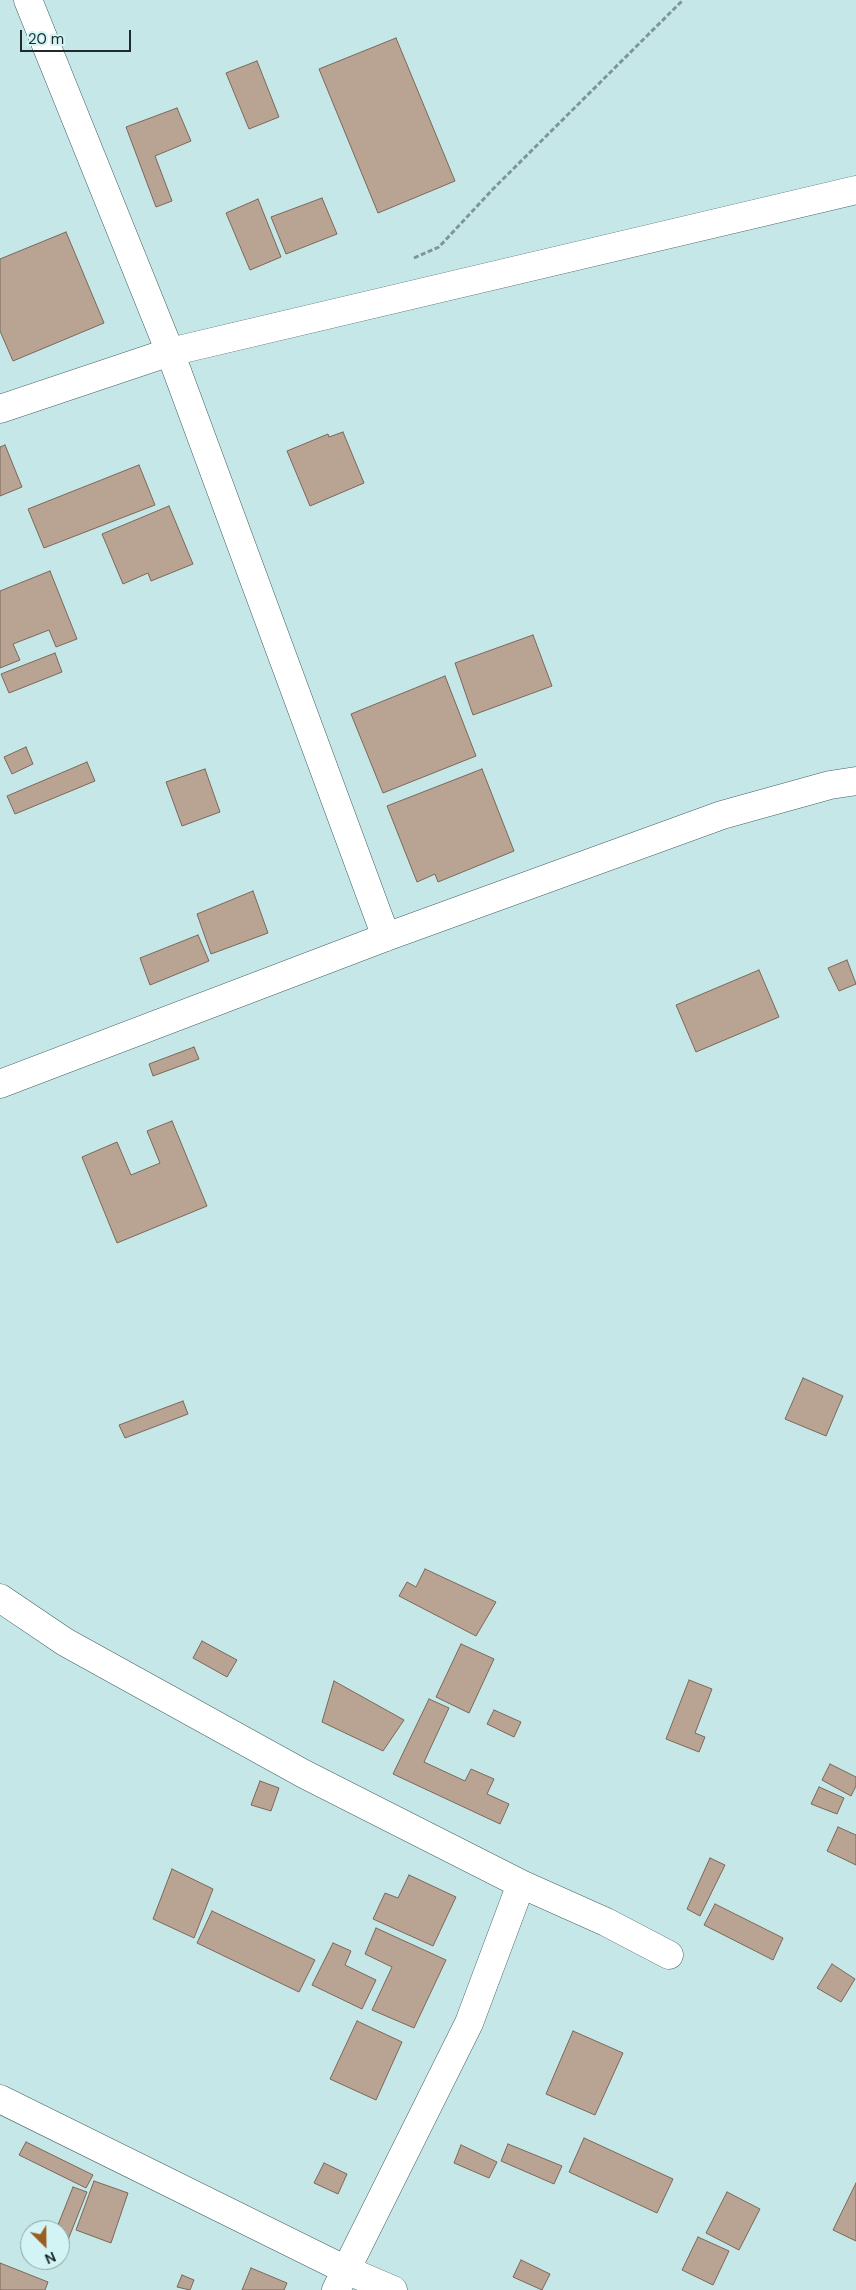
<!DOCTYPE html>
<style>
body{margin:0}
#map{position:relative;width:856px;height:2290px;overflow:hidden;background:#c6e7e8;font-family:"DM Sans",sans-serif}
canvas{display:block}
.north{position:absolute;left:20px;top:2220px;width:50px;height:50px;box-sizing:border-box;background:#d3f4f5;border:1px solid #8ba3a4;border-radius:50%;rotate:157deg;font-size:14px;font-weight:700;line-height:20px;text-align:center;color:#1e2a2b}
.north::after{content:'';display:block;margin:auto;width:18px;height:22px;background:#9b5e22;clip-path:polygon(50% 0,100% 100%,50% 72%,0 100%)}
.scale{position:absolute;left:20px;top:30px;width:111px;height:22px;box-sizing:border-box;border:2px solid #1e2a2b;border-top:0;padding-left:6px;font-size:15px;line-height:18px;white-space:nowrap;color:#1e2a2b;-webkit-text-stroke:4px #d3f4f5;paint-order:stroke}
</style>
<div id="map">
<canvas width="856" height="2290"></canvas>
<div class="north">N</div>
<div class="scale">20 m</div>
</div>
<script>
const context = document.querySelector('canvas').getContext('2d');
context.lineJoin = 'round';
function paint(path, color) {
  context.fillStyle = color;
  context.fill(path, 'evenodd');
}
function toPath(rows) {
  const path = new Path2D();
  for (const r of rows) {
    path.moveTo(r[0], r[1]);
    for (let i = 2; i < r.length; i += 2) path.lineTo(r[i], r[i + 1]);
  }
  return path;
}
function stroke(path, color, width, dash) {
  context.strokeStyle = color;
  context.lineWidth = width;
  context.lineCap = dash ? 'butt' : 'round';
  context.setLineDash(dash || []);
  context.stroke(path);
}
const building = toPath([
 [396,38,455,181,378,213,319,69,396,38],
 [257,61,279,117,249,129,226,73,257,61],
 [177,108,191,141,155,156,172,201,156,207,126,127,177,108],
 [322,198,337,234,286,254,271,217,322,198],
 [258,199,281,257,250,270,226,213,258,199],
 [66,232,104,323,13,361,0,331,0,259,66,232],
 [343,432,364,483,310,506,287,451,328,434,329,437,343,432],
 [5,445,22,487,0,496,0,447,5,445],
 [139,465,155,505,44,548,28,509,139,465],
 [169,506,193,564,151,581,148,573,123,584,102,534,169,506],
 [50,571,77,639,56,647,49,630,13,644,20,660,0,668,0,591,50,571],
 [533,635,552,686,473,715,455,663,533,635],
 [55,653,62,672,9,693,1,674,55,653],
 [445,676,476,756,383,793,351,714,445,676],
 [26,747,33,764,12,774,4,757,26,747],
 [87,762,95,781,15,814,7,796,87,762],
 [205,769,220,812,182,826,166,782,205,769],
 [482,769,514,851,438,882,435,874,417,882,387,806,482,769],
 [253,891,268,933,211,954,197,914,253,891],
 [198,935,209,961,150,985,140,958,198,935],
 [847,960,856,984,839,991,828,968,847,960],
 [759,970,779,1017,696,1052,676,1005,759,970],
 [194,1047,199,1059,153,1076,149,1064,194,1047],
 [172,1121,207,1206,117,1243,82,1157,117,1142,131,1175,160,1163,147,1131,172,1121],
 [803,1378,843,1396,826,1436,785,1419,803,1378],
 [183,1401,188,1414,125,1438,119,1425,183,1401],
 [425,1569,496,1602,476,1636,399,1596,407,1582,416,1587,425,1569],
 [202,1641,237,1660,227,1677,193,1658,202,1641],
 [461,1644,494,1659,469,1713,436,1697,461,1644],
 [689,1680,712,1689,695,1733,705,1737,699,1752,666,1739,689,1680],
 [334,1681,404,1720,383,1751,322,1722,334,1681],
 [429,1699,449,1708,424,1762,465,1781,471,1769,494,1779,487,1794,509,1804,500,1824,393,1774,429,1699],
 [494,1710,521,1722,514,1737,487,1724,494,1710],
 [830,1764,856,1777,856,1786,851,1796,822,1780,830,1764],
 [260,1781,279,1788,271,1811,251,1805,260,1781],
 [819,1787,844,1798,837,1814,811,1804,819,1787],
 [838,1827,856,1835,856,1865,827,1851,838,1827],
 [710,1858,725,1865,700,1916,687,1909,710,1858],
 [172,1869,213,1889,194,1938,153,1919,172,1869],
 [409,1875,456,1897,433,1946,373,1919,385,1893,398,1898,409,1875],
 [715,1904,783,1938,773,1960,704,1925,715,1904],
 [212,1911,315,1960,299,1992,197,1943,212,1911],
 [376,1928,446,1960,414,2028,372,2010,392,1967,365,1954,376,1928],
 [333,1943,351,1951,345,1965,376,1980,362,2009,312,1985,333,1943],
 [832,1964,855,1979,841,2002,817,1988,832,1964],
 [357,2021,402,2042,376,2100,330,2079,357,2021],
 [573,2031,623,2053,595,2115,546,2094,573,2031],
 [584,2138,673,2179,657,2213,569,2172,584,2138],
 [26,2142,93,2175,86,2188,19,2155,26,2142],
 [508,2144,562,2166,554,2184,501,2161,508,2144],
 [461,2145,497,2162,489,2178,454,2163,461,2145],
 [324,2163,347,2174,338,2194,314,2183,324,2163],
 [94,2181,128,2193,111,2243,76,2230,94,2181],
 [856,2183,856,2241,833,2230,856,2183],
 [73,2187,87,2192,62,2255,60,2254,60,2230,56,2230,73,2187],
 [727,2192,760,2209,739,2250,706,2233,727,2192],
 [698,2237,729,2251,713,2285,682,2270,698,2237],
 [521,2260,550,2274,542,2290,513,2277,521,2260],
 [0,2263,48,2282,45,2290,0,2290,0,2263],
 [251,2268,287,2283,284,2290,242,2290,251,2268],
 [182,2275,194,2280,190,2290,177,2287,182,2275]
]);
paint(building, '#b9a494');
stroke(building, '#7b6758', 1);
const street = toPath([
 [28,0,170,352,386,937],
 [0,409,170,352,856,190],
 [0,1084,386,937,722,815,830,785,856,781],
 [0,1598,65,1642,304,1774,521,1884,606,1922,669,1955],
 [0,2099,346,2270,469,2023,521,1884],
 [336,2290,346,2270,393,2290]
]);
stroke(street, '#436061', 29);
stroke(toPath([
 [414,258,439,247,493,189,683,0]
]), '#7e9697', 3, [5, 2.5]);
stroke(street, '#fff', 28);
</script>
